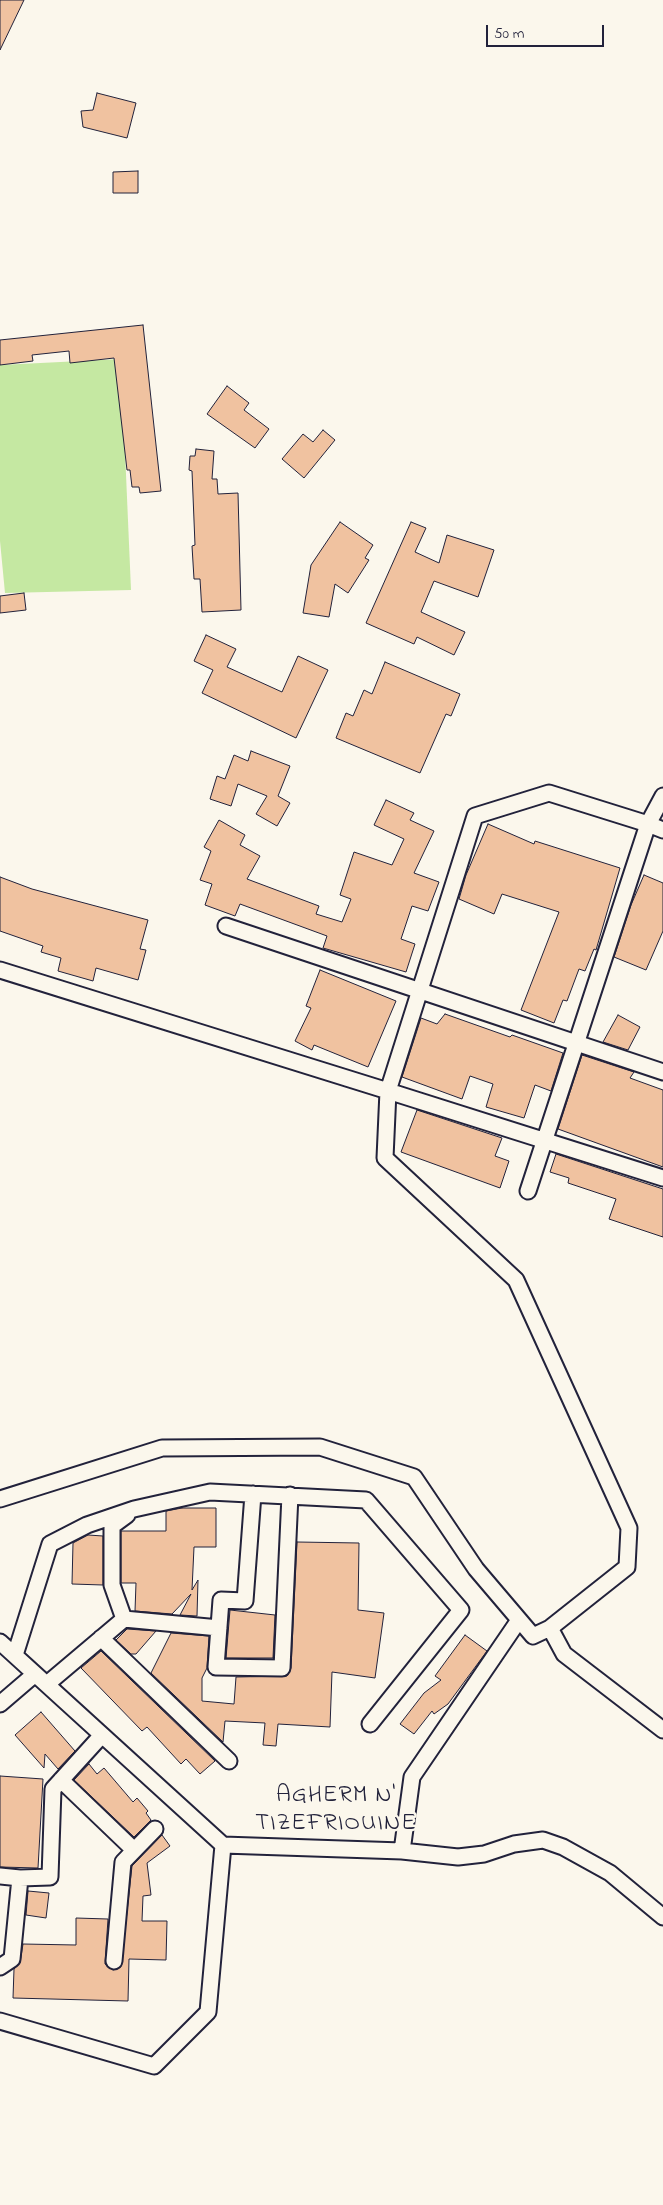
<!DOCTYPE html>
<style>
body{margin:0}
#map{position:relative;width:663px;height:2205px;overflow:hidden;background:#fbf7ec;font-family:"Indie Flower",sans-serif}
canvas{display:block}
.scale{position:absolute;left:486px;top:25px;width:118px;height:22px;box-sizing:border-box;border:2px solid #22223b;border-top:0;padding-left:6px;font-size:15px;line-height:18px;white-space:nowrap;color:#22223b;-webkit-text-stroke:4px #fbf7ec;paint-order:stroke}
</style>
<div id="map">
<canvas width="663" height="2205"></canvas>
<div class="scale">50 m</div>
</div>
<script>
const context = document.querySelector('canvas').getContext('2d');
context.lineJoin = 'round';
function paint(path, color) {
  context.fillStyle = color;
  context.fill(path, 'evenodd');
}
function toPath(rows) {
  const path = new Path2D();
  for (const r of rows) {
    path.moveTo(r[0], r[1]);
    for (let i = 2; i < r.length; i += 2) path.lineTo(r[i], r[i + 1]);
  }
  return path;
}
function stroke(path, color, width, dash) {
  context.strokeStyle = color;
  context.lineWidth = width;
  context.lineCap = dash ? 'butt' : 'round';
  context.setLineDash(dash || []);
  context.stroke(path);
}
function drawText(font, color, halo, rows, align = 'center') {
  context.font = font + ' "Indie Flower",sans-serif';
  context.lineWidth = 5;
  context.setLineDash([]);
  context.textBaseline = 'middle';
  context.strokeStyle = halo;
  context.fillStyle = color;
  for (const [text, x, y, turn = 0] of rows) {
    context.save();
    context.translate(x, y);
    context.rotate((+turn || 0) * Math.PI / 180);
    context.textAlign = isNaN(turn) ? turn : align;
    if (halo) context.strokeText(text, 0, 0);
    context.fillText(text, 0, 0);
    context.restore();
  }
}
paint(toPath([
 [121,359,131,590,5,593,0,541,0,365]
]), '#c5e8a2');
const building = toPath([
 [0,0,24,0,0,50,0,0],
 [97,93,136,103,127,138,83,127,81,111,93,110,97,93],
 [138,171,138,193,113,193,113,172,138,171],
 [143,325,161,491,140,493,139,487,132,487,130,470,127,470,114,358,70,363,69,351,32,355,33,361,0,365,0,340,143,325],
 [227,386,249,403,244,410,269,429,255,448,207,414,227,386],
 [323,430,335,440,304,478,282,459,303,434,313,442,323,430],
 [196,449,214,451,212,479,217,479,218,494,238,493,241,610,202,612,200,579,194,579,192,546,195,545,192,471,189,470,190,456,195,456,196,449],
 [340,522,373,545,365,558,369,560,348,593,335,584,329,617,303,613,311,565,340,522],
 [411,522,426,528,415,552,439,563,447,535,494,550,478,597,434,581,421,612,465,632,454,655,417,637,414,644,366,623,411,522],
 [24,593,26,610,0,613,0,596,24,593],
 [206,635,236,649,227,667,282,692,298,656,328,670,296,738,202,693,213,670,194,661,206,635],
 [385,662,460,694,451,716,446,714,420,773,336,738,346,713,353,716,364,690,372,694,385,662],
 [251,751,290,766,278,796,290,803,277,826,256,814,267,796,238,784,231,806,210,799,217,776,225,779,234,755,248,761,251,751],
 [386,800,414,813,410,820,434,831,414,873,439,882,428,911,412,906,401,939,415,944,406,972,323,948,327,936,240,904,235,916,205,905,212,884,200,880,211,851,204,847,219,820,245,835,240,845,260,856,247,879,319,906,316,914,342,922,351,899,340,895,354,852,392,865,404,839,374,825,386,800],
 [488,824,534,844,535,841,620,868,596,950,594,949,585,971,579,969,567,1001,563,1000,554,1023,521,1010,559,912,502,894,494,914,459,899,466,875,488,824],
 [644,875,663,883,663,931,646,970,614,957,631,905,644,875],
 [0,877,32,889,148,920,140,949,146,950,138,980,96,968,93,981,58,971,61,958,41,952,43,946,0,931,0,877],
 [320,970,396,1001,368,1067,314,1045,312,1050,295,1041,311,1008,306,1006,320,970],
 [445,1014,510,1037,512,1035,563,1053,551,1091,535,1085,524,1118,486,1107,493,1084,470,1076,462,1099,402,1077,421,1018,437,1024,445,1014],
 [618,1015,640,1027,628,1050,603,1042,618,1015],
 [582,1055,634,1072,630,1078,663,1090,663,1167,558,1129,582,1055],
 [417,1110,502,1138,495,1156,509,1161,500,1188,401,1152,417,1110],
 [556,1154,663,1189,663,1237,609,1219,616,1199,568,1183,569,1178,550,1172,556,1154],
 [182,1508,216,1508,216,1547,194,1547,192,1590,198,1580,197,1616,180,1615,191,1594,172,1614,135,1611,136,1583,121,1583,121,1531,166,1531,166,1511,182,1508],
 [88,1535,103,1536,103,1585,72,1584,73,1543,88,1535],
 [297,1542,359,1543,358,1610,384,1613,375,1678,332,1672,330,1727,278,1724,276,1746,263,1745,265,1723,225,1721,223,1742,151,1673,171,1633,209,1636,207,1668,202,1678,202,1701,234,1704,236,1677,287,1676,291,1668,297,1542],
 [230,1610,275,1615,273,1658,226,1658,230,1610],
 [127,1629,156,1631,136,1654,131,1654,116,1640,127,1629],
 [465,1635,487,1651,448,1704,434,1714,432,1711,414,1734,400,1724,424,1693,441,1680,435,1676,465,1635],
 [101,1651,215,1761,200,1774,186,1759,181,1764,147,1727,142,1731,81,1668,101,1651],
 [41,1712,75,1751,58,1769,45,1754,44,1768,15,1735,41,1712],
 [89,1764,97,1774,104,1768,133,1802,137,1798,148,1811,146,1813,151,1820,134,1837,74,1780,89,1764],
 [0,1776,43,1779,38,1868,0,1867,0,1776],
 [162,1835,170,1846,147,1863,151,1895,143,1896,142,1921,167,1921,166,1960,129,1959,128,2001,13,1998,14,1969,20,1963,23,1944,76,1945,76,1918,108,1919,105,1964,113,1970,121,1967,132,1866,162,1835],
 [28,1891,49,1893,46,1918,26,1915,28,1891]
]);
paint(building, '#f0c2a0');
stroke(building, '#22223b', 1);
const minor = toPath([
 [663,796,648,824,663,830],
 [226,926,663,1072],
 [0,970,388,1091,475,816,549,793,648,824,528,1191],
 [253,1494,245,1601,221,1600,216,1667,282,1668,290,1495],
 [0,1499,162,1448,320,1447,414,1477,476,1569,533,1636,550,1628,627,1567,629,1528,516,1280,385,1158,388,1091,663,1178],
 [124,1619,112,1585,112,1526,127,1515],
 [550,1628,564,1654,663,1730],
 [101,1638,229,1761],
 [0,1642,223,1845,402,1851,458,1857,484,1854,514,1844,543,1840,563,1847,610,1873,663,1917],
 [15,1655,50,1544,87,1525,134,1509,210,1492,366,1500,461,1610,370,1724],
 [47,1684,124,1619,219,1628],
 [0,1704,35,1674],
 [61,1780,134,1850],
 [402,1851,412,1777,519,1620],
 [0,1876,20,1878],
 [114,1961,123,1862,155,1829],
 [0,1967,12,1959,20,1878,50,1877,53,1789,102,1735],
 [0,2021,154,2066,208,2012,223,1845]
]);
stroke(minor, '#22223b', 19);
stroke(minor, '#fbf7ec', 15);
context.letterSpacing = '1px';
drawText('24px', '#22223b', '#fbf7ec', [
 ["AGHERM N'",336,1797],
 ["TIZEFRIOUINE",336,1825]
]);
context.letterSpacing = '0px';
</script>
